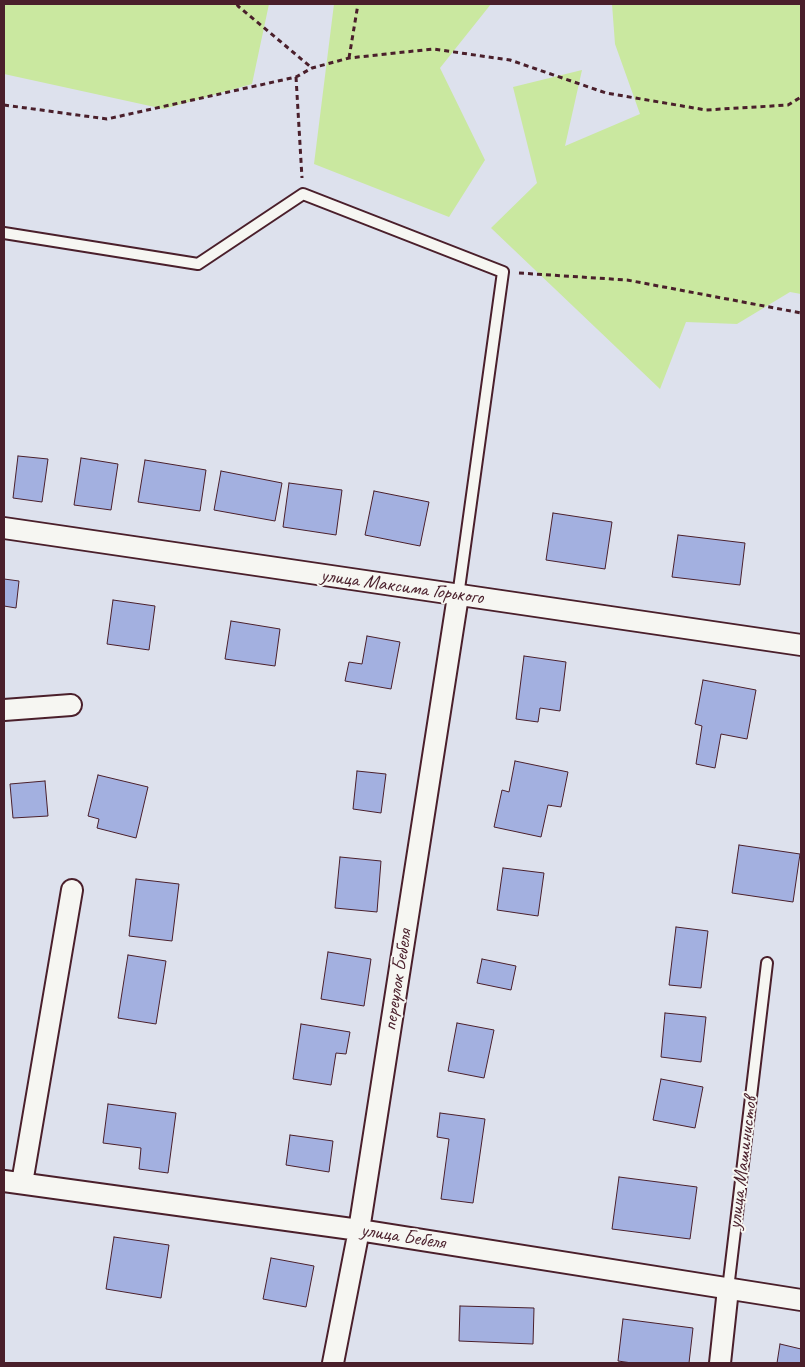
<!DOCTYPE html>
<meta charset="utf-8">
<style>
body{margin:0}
#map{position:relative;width:805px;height:1367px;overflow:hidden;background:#dde1ed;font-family:Caveat,sans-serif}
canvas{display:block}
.frame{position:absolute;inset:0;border:5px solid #4a1f2b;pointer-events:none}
</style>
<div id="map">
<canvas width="805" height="1367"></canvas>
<div class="frame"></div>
</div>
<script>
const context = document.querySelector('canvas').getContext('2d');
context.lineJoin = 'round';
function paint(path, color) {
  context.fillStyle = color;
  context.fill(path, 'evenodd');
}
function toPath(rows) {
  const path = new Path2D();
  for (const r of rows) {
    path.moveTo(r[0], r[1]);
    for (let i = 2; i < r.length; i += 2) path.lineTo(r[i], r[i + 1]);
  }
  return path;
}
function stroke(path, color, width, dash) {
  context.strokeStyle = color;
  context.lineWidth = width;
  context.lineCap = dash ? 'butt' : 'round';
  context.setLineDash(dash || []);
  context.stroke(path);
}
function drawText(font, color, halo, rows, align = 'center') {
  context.font = font + ' Caveat,sans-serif';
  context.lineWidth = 4;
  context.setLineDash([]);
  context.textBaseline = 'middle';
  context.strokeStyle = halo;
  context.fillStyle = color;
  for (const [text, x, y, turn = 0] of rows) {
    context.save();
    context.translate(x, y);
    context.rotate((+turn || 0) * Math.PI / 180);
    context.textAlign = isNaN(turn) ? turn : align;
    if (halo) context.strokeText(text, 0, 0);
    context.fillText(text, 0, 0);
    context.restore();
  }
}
paint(toPath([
 [4,4,269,4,252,84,164,109,4,74],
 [334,4,491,4,440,68,485,160,449,217,314,164],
 [612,4,801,4,801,294,790,292,737,324,686,322,660,389,491,228,537,183,513,87,582,70,565,146,640,114,615,44]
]), '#cae8a0');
const building = toPath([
 [18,456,48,459,42,502,13,498,18,456],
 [81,458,118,464,111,510,74,505,81,458],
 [145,460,206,470,200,511,138,502,145,460],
 [221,471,282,483,275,521,214,510,221,471],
 [289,483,342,490,336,535,283,527,289,483],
 [374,491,429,502,420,546,365,535,374,491],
 [553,513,612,522,605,569,546,560,553,513],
 [678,535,745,543,740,585,672,577,678,535],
 [4,579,19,581,16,608,4,606,4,579],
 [113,600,155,606,149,650,107,644,113,600],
 [231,621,280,629,275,666,225,659,231,621],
 [367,636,400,642,391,689,345,681,349,662,362,664,367,636],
 [524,656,566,662,560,711,540,708,538,722,516,719,524,656],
 [703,680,756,690,747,739,721,734,715,768,696,764,702,726,695,724,703,680],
 [515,761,568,772,561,807,548,805,541,837,494,827,502,790,509,792,515,761],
 [357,771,386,774,381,813,353,809,357,771],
 [98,775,148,787,136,838,97,828,99,819,88,816,98,775],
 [45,781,48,816,13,818,10,784,45,781],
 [739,845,800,854,793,902,732,893,739,845],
 [340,857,381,861,377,912,335,908,340,857],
 [503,868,544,873,538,916,497,910,503,868],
 [136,879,179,884,172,941,129,936,136,879],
 [676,927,708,931,701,988,669,985,676,927],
 [328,952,371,959,364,1006,321,999,328,952],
 [128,955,166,961,156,1024,118,1018,128,955],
 [482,959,516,966,511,990,477,983,482,959],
 [665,1013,706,1017,701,1062,661,1057,665,1013],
 [457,1023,494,1030,484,1078,448,1071,457,1023],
 [301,1024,350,1032,346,1054,336,1053,331,1085,293,1079,301,1024],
 [661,1079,703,1087,695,1128,653,1120,661,1079],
 [108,1104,176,1113,168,1173,139,1169,141,1148,103,1143,108,1104],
 [440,1113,485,1119,473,1203,441,1199,449,1139,437,1137,440,1113],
 [290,1135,333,1141,329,1172,286,1165,290,1135],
 [619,1177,697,1187,690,1239,612,1229,619,1177],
 [114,1237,169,1245,161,1298,106,1289,114,1237],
 [271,1258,314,1266,306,1307,263,1299,271,1258],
 [460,1306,534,1308,533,1344,459,1341,460,1306],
 [623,1319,693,1328,689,1363,632,1363,618,1361,623,1319],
 [780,1344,801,1349,801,1363,777,1363,780,1344]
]);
paint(building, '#a3b0e0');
stroke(building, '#4a1f2b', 1);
const lane = toPath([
 [4,233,198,264,303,194,503,272,458,596],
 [728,1289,767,963]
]);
const street = toPath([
 [4,528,801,645],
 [4,710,71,705],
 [4,1181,359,1230,801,1300],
 [22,1183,72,890],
 [333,1363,359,1230,458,596],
 [720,1363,728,1289]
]);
stroke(lane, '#4a1f2b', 14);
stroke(street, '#4a1f2b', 24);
stroke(toPath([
 [237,4,238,6,312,68],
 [349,58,358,4],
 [296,77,302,178],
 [4,105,107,119,296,77,312,68,349,58,433,49,510,60,606,93,706,110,788,105,801,97],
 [519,273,627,280,801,313]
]), '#4a1f2b', 3, [5, 4]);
stroke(lane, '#f6f6f2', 10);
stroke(street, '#f6f6f2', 20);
drawText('20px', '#4a1f2b', '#f6f6f2', [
 ["улица Максима Горького",402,587,8],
 ["переулок Бебеля",398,980,-81],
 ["улица Машинистов",743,1163,-83],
 ["улица Бебеля",403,1237,9]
]);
</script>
